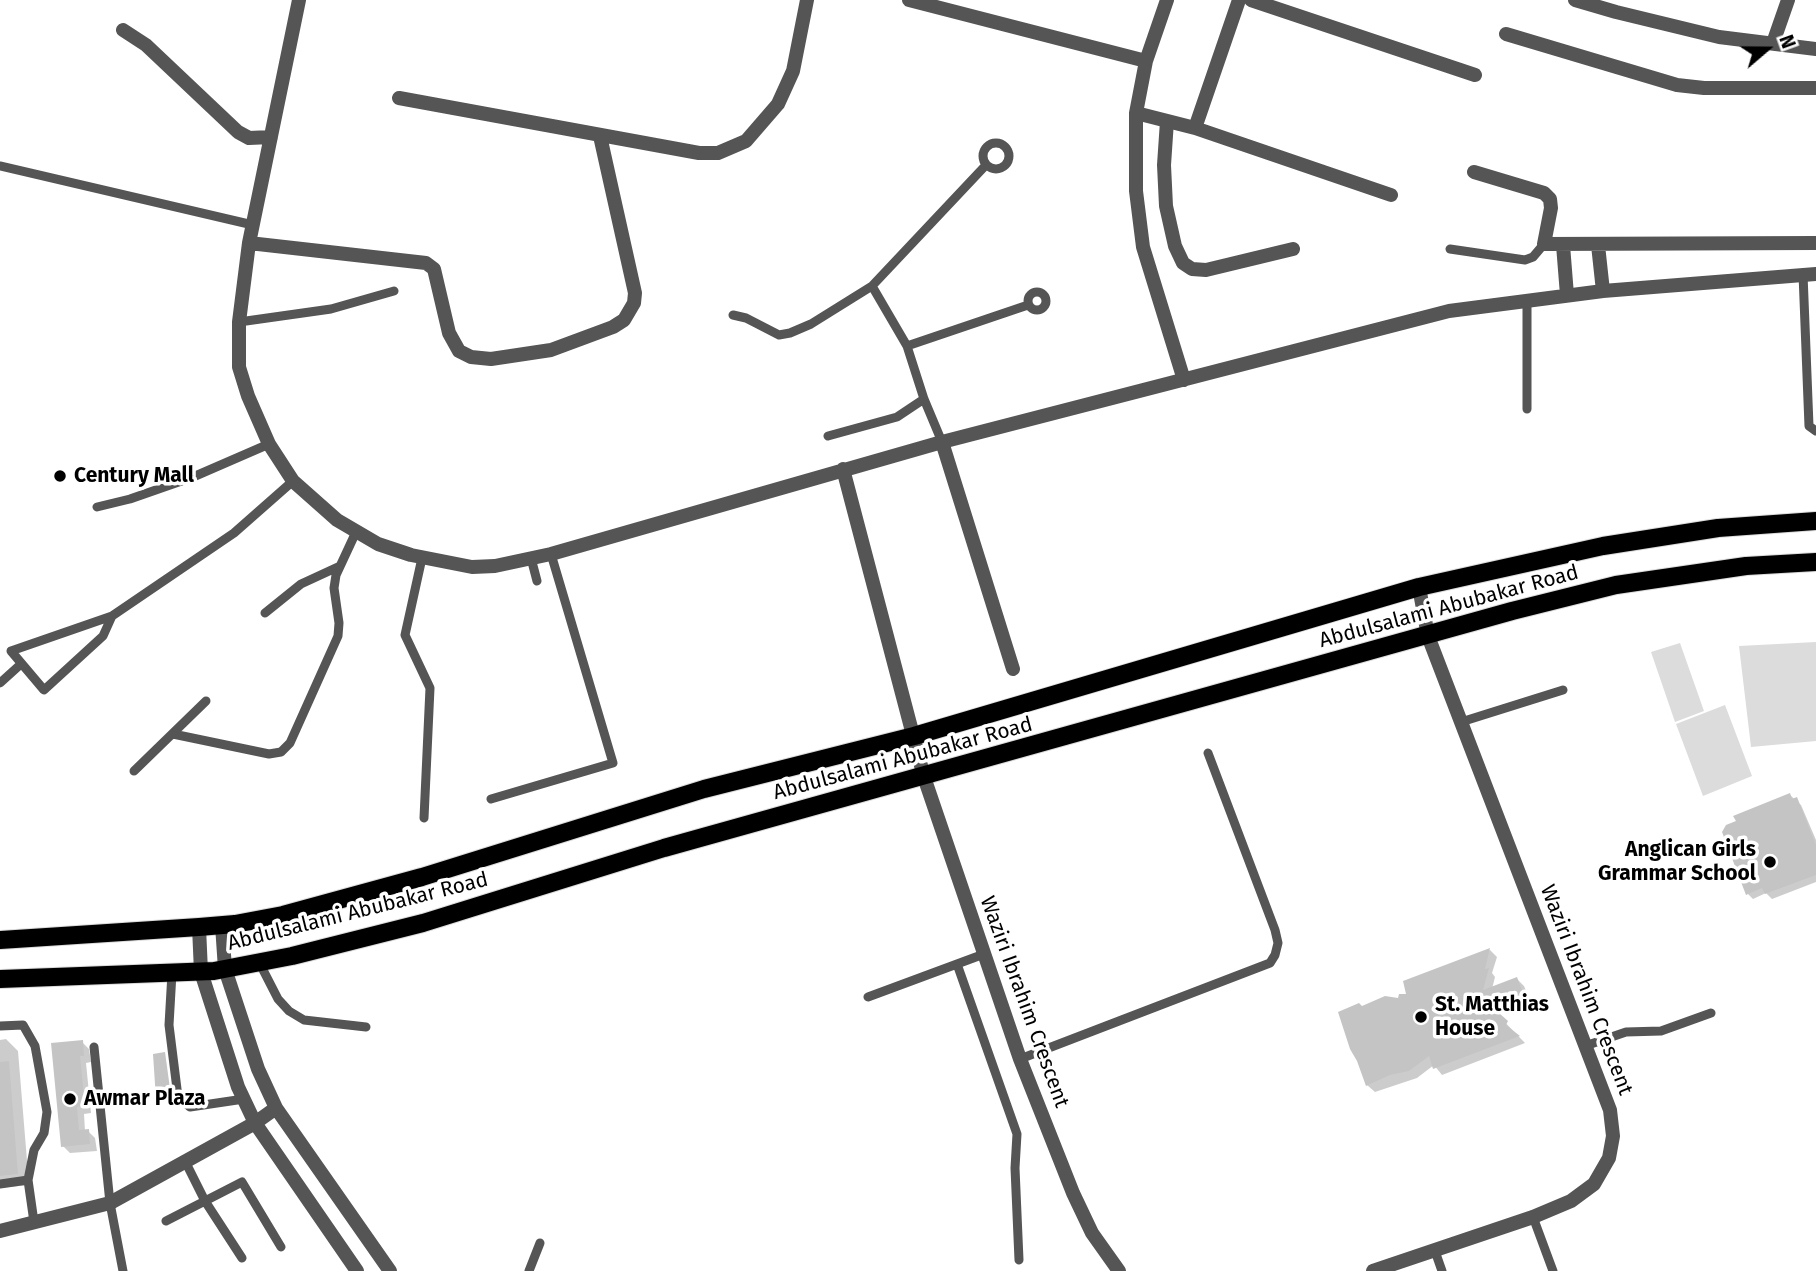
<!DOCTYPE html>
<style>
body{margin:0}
#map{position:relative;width:1816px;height:1271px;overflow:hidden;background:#fff;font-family:"Fira Sans",sans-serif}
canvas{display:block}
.north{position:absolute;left:1732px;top:14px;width:70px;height:70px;-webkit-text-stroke:5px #fff;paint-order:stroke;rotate:70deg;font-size:19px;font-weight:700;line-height:28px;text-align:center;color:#000}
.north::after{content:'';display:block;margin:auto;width:24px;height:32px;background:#000;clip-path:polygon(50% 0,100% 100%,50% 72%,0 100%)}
</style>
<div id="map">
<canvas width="1816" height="1271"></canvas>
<div class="north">N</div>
</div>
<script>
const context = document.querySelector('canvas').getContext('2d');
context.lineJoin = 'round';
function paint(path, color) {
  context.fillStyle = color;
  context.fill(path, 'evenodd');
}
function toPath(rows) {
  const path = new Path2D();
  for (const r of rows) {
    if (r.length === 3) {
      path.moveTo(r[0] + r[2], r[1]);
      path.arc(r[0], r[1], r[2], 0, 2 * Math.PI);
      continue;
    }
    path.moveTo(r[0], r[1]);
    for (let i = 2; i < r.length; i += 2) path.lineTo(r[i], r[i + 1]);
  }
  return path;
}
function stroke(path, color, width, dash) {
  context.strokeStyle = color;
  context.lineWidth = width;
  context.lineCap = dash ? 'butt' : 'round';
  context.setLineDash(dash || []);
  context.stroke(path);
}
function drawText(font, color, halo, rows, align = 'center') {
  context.font = font + ' "Fira Sans",sans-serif';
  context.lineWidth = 7;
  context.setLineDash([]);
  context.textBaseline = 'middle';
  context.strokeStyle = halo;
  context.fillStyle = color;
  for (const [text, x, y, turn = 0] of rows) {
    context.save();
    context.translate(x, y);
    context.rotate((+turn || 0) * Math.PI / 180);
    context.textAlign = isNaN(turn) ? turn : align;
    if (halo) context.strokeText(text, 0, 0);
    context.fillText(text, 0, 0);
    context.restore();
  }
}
paint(toPath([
 [1816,642,1816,741,1751,747,1739,646],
 [1680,643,1704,711,1675,722,1651,652],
 [1725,705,1752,776,1703,796,1676,724]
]), '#dcdcdc');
paint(toPath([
 [1790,795,1801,805,1816,840,1816,882,1772,899,1766,893,1753,899,1748,894],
 [1490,950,1497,957,1492,973,1495,977,1492,989,1517,979,1524,986,1530,1000,1496,1013,1525,1043,1442,1075,1434,1065,1417,1078,1375,1092,1367,1085,1361,1008,1399,1000,1408,995,1405,982],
 [6,1039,18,1051,29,1185,0,1188,0,1040],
 [82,1042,89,1049,91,1062,86,1063,91,1113,84,1114,85,1131,88,1131,95,1138,97,1151,70,1153,63,1146]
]), '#0003');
paint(toPath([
 [1790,793,1792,799,1797,797,1816,845,1816,875,1765,894,1762,888,1746,895,1722,832,1726,825,1736,821,1733,816],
 [1490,948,1485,969,1489,968,1483,990,1517,977,1523,993,1490,1005,1508,1021,1506,1025,1520,1036,1433,1069,1429,1056,1409,1071,1390,1075,1366,1086,1357,1061,1350,1049,1338,1012,1359,1003,1362,1006,1385,996,1398,998,1399,994,1406,994,1403,981],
 [83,1040,84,1056,80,1056,85,1106,77,1107,79,1130,89,1129,90,1144,61,1147,51,1043],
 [165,1052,171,1096,156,1099,153,1054],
 [9,1061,18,1174,0,1176,0,1062]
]), '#c4c4c4');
const primary = toPath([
 [0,940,199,927,235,924,283,915,422,877,704,789,914,736,1419,587,1603,546,1718,528,1816,521],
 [0,979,214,971,292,956,423,923,664,848,1512,611,1616,585,1746,566,1816,562]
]);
stroke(primary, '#dbdbdb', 20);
stroke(toPath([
 [996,156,13],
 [0,166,253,225],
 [1450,249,1525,260,1533,257,1544,244],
 [1803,274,1809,426,1816,431],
 [872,286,907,346,1028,305],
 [1037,301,9],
 [1527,301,1527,409],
 [733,315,746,318,779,335,790,333,811,324,872,286,986,165],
 [239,322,331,309,394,291],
 [907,346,924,399,942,442],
 [828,436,897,417,924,399],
 [97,507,130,499,193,477,269,444],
 [422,558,405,635,430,688,424,818],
 [531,558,537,581],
 [265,613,301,584,340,566],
 [112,616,103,636,44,690,11,651,112,616,234,533,293,481],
 [0,683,21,664],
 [1461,722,1563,690],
 [173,734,269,754,281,752,290,743,338,636,339,623,334,588,336,575,356,532],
 [134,771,206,701],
 [491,799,613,763,551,554],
 [259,962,278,999,289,1011,304,1020,366,1027],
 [957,964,1017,1134,1015,1168,1019,1260],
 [172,973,169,1025,178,1097,190,1107,244,1099],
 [868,997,984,954],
 [0,1026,23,1025,35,1046,47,1112,44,1133,34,1150,28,1180,34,1222],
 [1585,1046,1626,1032,1661,1031,1711,1013],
 [94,1047,110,1203,123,1271],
 [1020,1059,1270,963,1275,955,1278,943,1275,930,1208,753],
 [185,1161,205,1201,242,1182,281,1247],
 [0,1184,28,1180],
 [1533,1217,1553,1271],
 [166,1221,205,1201,242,1258],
 [1435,1251,1442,1271],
 [529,1271,540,1243]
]), '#555', 9);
stroke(toPath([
 [299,0,249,243,239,322,239,367,248,396,269,444,293,481,337,520,378,544,411,555,472,567,495,566,551,554,942,442,1449,311,1603,291,1816,274],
 [909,0,1146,61],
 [1167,0,1146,61,1136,113,1136,191,1143,247,1184,380],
 [1251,0,1475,75],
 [1575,0,1616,12,1719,37,1816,49],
 [123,30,146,45,238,132,249,138,271,137],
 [1506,34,1677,85,1704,88,1816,88],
 [1773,43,1788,0],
 [399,98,699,153,718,153,746,141,778,104,793,71,807,0],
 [1136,113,1195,128,1391,195],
 [1167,121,1164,165,1166,206,1175,246,1183,263,1192,269,1206,270,1293,249],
 [1195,128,1239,0],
 [1474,172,1544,193,1550,199,1551,208,1544,244,1816,243],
 [249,243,426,263,434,269,449,333,459,351,471,357,491,359,551,350,613,327,624,320,634,303,635,293,600,136],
 [1563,245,1567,295],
 [1598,245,1603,291],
 [942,442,1013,669],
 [843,469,924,777,1020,1059,1073,1193,1092,1233,1119,1271],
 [222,925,225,969,258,1069,276,1108,390,1271],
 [199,927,201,972,238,1087,255,1123,357,1271],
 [0,1231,110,1203,255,1123,276,1108],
 [1373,1271,1533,1217,1571,1201,1594,1184,1609,1158,1613,1136,1610,1110,1428,636,1419,587]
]), '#555', 14);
stroke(primary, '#000', 18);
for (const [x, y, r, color] of [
 [60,476,7,"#000"],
 [1770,862,7,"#000"],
 [1421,1017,7,"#000"],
 [70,1099,7,"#000"]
]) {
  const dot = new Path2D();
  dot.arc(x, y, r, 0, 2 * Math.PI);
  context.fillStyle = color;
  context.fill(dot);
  stroke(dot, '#fff', 2.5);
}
drawText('bold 21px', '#000', '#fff', [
 ["Century Mall",74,476],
 ["Anglican Girls",1756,850,"right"],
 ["Grammar School",1756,874,"right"],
 ["St. Matthias",1435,1005],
 ["House",1435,1029],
 ["Awmar Plaza",84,1099]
], 'left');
drawText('21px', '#000', '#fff', [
 ["Abdulsalami Abubakar Road",1449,607,-15],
 ["Abdulsalami Abubakar Road",903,759,-15],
 ["Abdulsalami Abubakar Road",358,912,-14],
 ["Waziri Ibrahim Crescent",1586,990,69],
 ["Waziri Ibrahim Crescent",1024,1002,70]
]);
</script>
